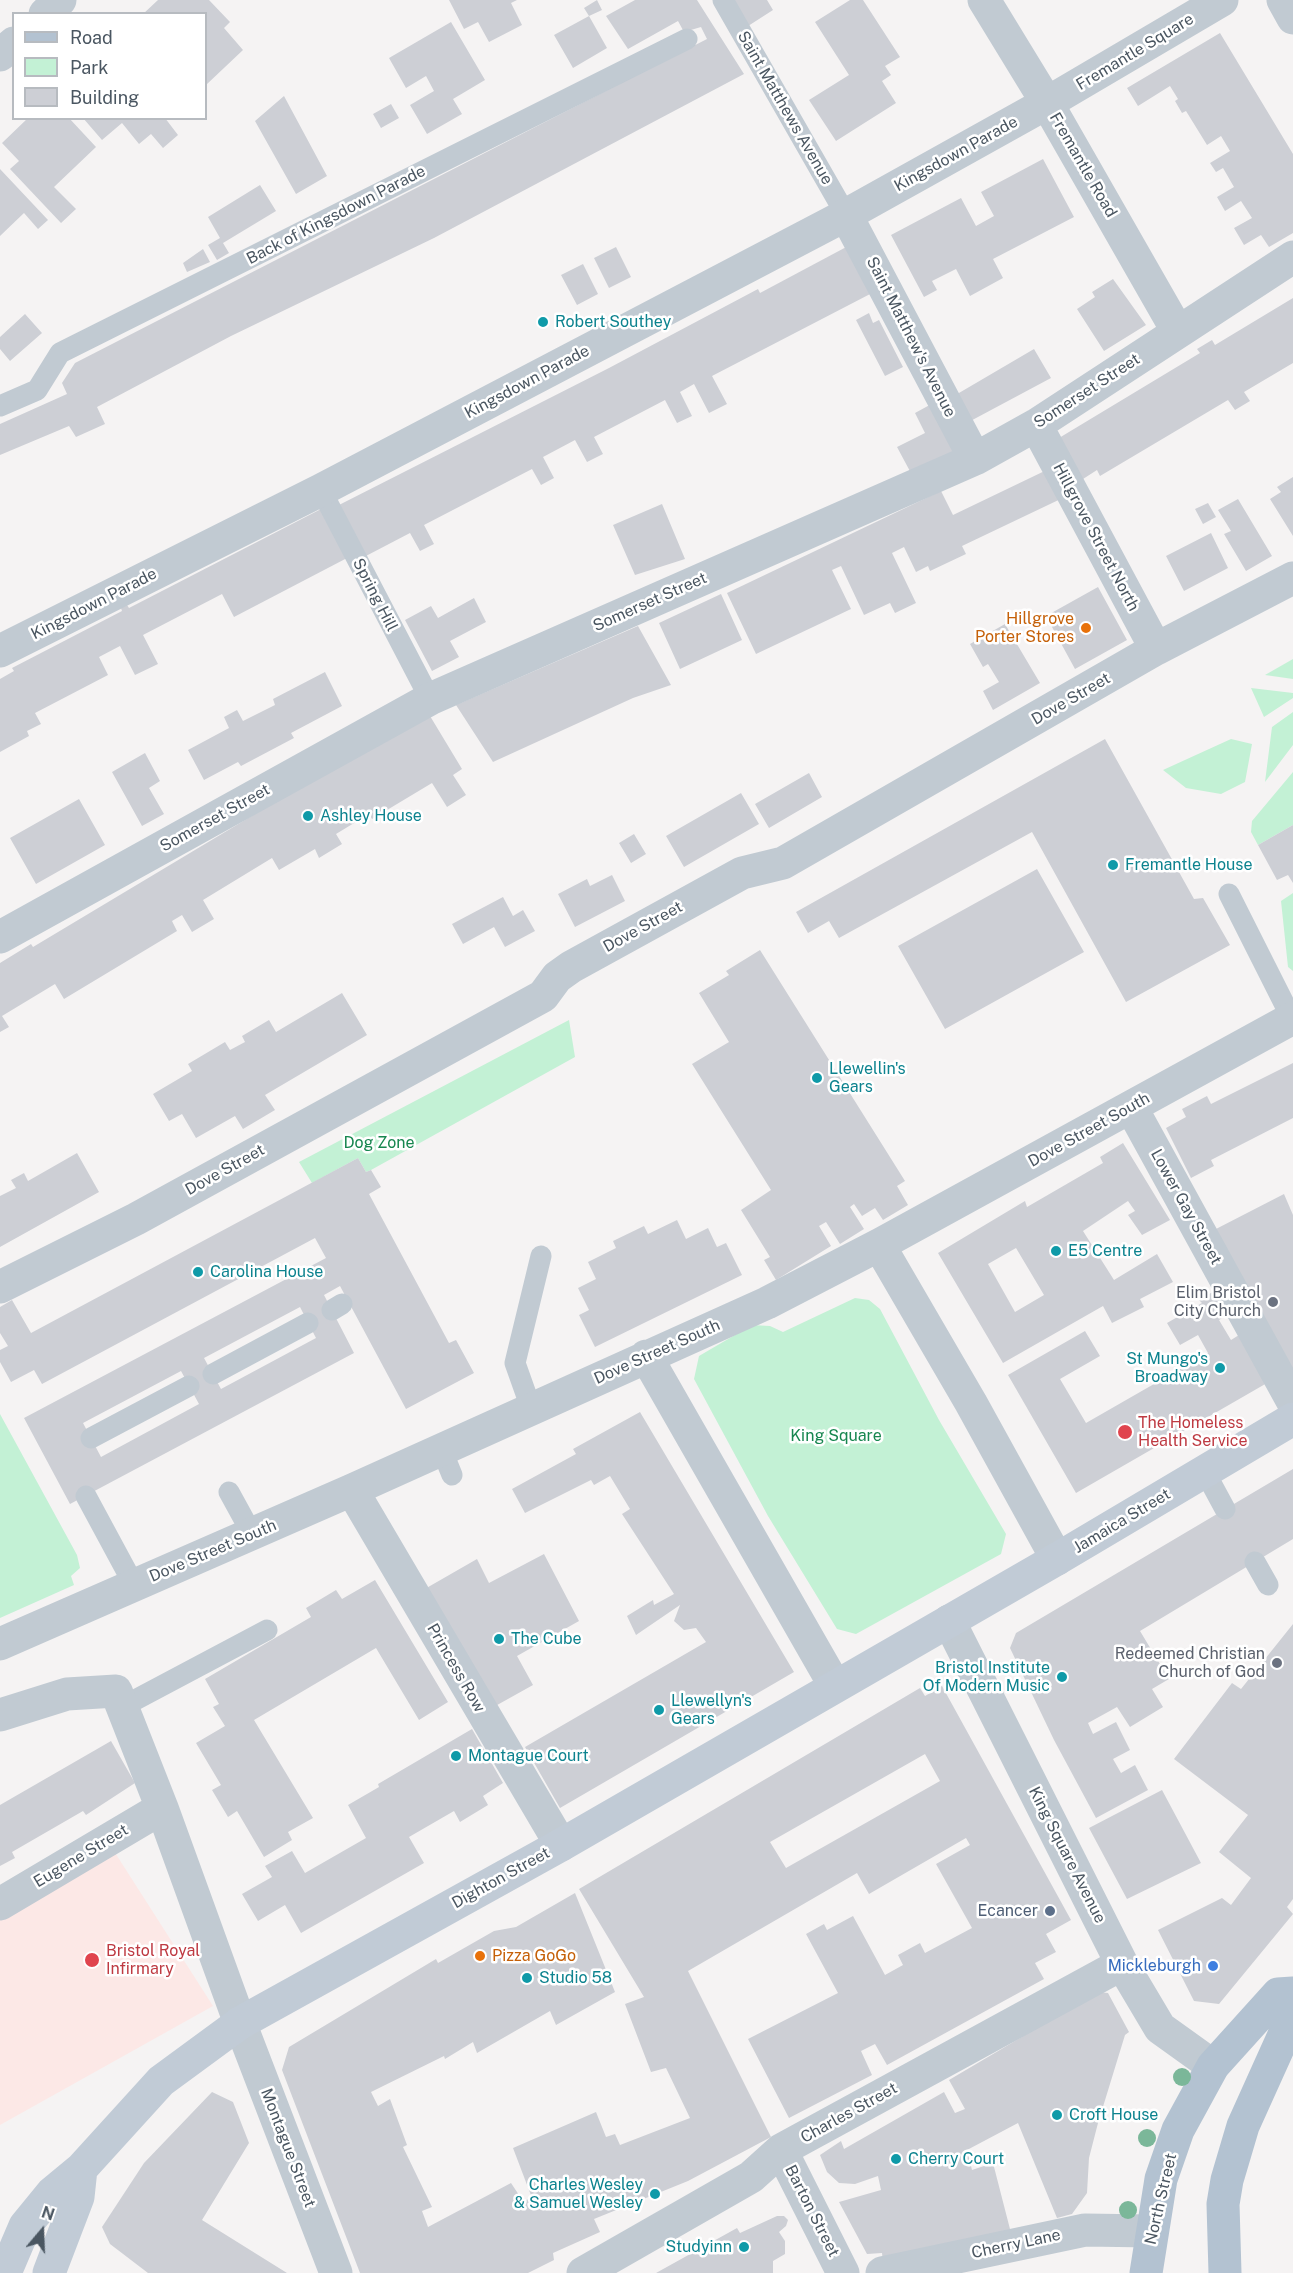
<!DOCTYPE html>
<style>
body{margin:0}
#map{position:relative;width:1293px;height:2273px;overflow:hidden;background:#f5f3f3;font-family:"Public Sans",sans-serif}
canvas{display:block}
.legend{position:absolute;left:12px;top:12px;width:195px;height:108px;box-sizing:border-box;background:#fff;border:2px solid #b7bbc0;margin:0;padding:8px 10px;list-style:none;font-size:18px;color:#4a5661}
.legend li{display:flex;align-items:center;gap:12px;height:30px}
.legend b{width:30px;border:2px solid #b7bbc0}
.north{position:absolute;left:12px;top:2201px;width:60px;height:60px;-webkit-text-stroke:4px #fff;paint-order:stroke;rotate:19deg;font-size:16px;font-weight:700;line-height:24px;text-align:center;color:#4a5661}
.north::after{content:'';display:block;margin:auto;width:21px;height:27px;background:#4a5661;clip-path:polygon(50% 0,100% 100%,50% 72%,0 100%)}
</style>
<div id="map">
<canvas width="1293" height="2273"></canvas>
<ul class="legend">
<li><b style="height:8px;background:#b3c2d1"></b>Road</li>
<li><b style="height:16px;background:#c3f1d5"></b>Park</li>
<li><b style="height:16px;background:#cdcfd5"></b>Building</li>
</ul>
<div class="north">N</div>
</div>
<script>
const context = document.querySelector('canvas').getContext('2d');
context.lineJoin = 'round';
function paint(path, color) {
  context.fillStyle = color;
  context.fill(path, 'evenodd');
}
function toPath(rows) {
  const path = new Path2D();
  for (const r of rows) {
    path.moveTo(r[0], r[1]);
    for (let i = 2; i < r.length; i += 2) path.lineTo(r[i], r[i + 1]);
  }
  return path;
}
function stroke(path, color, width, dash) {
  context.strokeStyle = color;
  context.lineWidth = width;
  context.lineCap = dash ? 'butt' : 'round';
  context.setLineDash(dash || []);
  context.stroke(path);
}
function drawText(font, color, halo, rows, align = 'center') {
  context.font = font + ' "Public Sans",sans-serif';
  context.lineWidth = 5;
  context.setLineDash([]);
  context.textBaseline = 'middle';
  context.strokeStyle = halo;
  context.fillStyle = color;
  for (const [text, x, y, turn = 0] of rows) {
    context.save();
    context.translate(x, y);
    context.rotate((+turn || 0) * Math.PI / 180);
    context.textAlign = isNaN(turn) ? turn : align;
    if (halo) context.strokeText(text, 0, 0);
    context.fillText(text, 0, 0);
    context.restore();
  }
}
paint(toPath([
 [112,1848,213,2006,0,2125,0,1914]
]), '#fce8e6');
paint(toPath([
 [1293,659,1293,679,1265,675],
 [1251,688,1293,693,1293,698,1264,717],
 [1293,712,1293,745,1265,782,1272,727],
 [1231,739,1252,744,1245,782,1221,794,1186,788,1163,770],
 [1293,772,1293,825,1258,845,1251,832,1252,821],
 [1293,893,1293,971,1288,967,1281,901],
 [569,1020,575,1057,371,1170,366,1172,358,1158,312,1183,299,1162],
 [855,1298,869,1300,880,1309,939,1420,1006,1534,1001,1554,856,1634,837,1629,768,1516,694,1379,699,1356,752,1325,770,1326,783,1332],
 [0,1414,77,1555,80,1568,71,1576,74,1585,0,1618]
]), '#c3f1d5');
paint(toPath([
 [158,0,209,0,230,22,224,28,243,50,206,85,206,14,143,14],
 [449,0,517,0,511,3,522,25,489,42,478,22,464,29],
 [597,0,602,10,589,16,607,48,573,68,554,35,589,16,584,8],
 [635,0,697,0,744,74,434,238,231,336,97,407,105,424,76,437,69,426,0,455,0,424,67,394,62,383,75,363,707,39,701,27,684,32,678,21,628,49,606,16],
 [731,0,767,0,773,10,745,28],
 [850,0,863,0,900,57,885,66,891,75,882,81,896,103,836,141,809,100,849,75,815,22],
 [451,22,485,80,453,99,462,114,427,134,410,105,434,91,426,76,406,88,389,58],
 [1220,33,1293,154,1293,233,1269,247,1261,235,1244,245,1234,228,1252,218,1241,201,1225,211,1217,197,1234,187,1223,168,1216,172,1210,163,1230,151,1221,136,1207,145,1186,111,1182,113,1175,101,1178,99,1170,86,1138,106,1127,88],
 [284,96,327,176,296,194,255,121],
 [391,104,399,118,381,128,373,114],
 [28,118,69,118,96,147,54,187,76,209,61,223,10,169,19,161,2,143],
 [83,118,165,118,178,135,163,148,151,134,139,144,122,123,102,140],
 [1043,159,1074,217,993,259,1003,278,970,296,956,269,932,281,937,290,924,297,891,235,961,198,976,226,994,216,981,192],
 [0,169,48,220,38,229,24,213,0,236],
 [260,185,276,211,223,243,229,253,217,260,208,245,220,238,208,217],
 [850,245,874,292,712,376,727,404,709,413,694,384,680,392,692,416,677,423,665,400,594,437,603,454,587,462,575,440,543,457,554,478,541,485,532,469,424,525,434,544,420,551,410,533,364,557,337,506,609,368,758,289,760,293],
 [616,247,631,277,609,288,594,258],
 [203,249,210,262,187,272,183,263],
 [583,264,598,294,577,305,561,275],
 [1113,279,1146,325,1104,351,1077,309,1095,297,1092,292],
 [1293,298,1293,363,1244,392,1250,401,1235,410,1228,400,1100,476,1097,470,1083,479,1059,438,1200,353,1197,349,1212,340,1215,345],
 [869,313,873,323,879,320,903,367,885,376,856,320],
 [25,314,42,333,10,361,0,349,0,337],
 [1034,349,1051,378,963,425,947,400],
 [937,401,962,450,912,475,897,447,925,433,915,413],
 [1055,466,1069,495,962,546,966,554,930,571,928,566,916,572,904,547,892,553,916,603,895,613,890,603,864,615,841,566,832,570,851,609,756,654,727,593,941,491,953,515],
 [1293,477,1293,536,1270,499,1281,492,1277,487],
 [1238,499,1272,556,1246,571,1224,534,1231,531,1218,510],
 [1208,503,1216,517,1203,524,1195,509],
 [662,504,685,559,635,575,613,525],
 [323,508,349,557,234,617,222,594,143,635,158,664,135,675,120,646,99,657,108,675,35,713,41,724,27,731,29,736,0,752,0,679,14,671,12,668,122,611,121,608,127,605,129,608],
 [1211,533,1228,568,1184,591,1166,556],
 [1098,587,1127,640,1075,669,1046,616],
 [721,594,742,640,680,669,659,623],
 [474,598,486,622,450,641,459,657,432,671,405,620,431,606,438,618],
 [1005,624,1040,683,993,710,983,691,999,682,988,664,983,667,970,644],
 [638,626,671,685,633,698,493,762,456,705],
 [325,672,342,706,291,733,294,738,241,766,238,762,204,780,188,750,229,728,224,717,237,710,243,721,275,705,273,699],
 [427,711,462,769,453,775,466,795,447,807,432,783,372,819,369,814,336,834,342,844,319,858,315,849,279,870,272,858,203,900,214,919,192,932,182,915,172,921,177,931,64,999,55,984,2,1016,9,1027,0,1032,0,963,31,944,33,947],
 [1105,739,1194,899,1203,898,1230,945,1126,1002,1032,832,839,938,829,921,808,933,796,912],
 [145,753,160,781,149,788,164,814,142,826,112,772],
 [809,773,822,797,769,828,755,804],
 [741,793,759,824,684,867,666,836],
 [79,799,105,845,36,884,10,838],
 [1293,825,1293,883,1288,875,1277,880,1258,845],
 [634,834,646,854,631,863,619,843],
 [1037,869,1084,952,945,1029,898,946],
 [612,875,625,901,575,927,558,894,587,879,590,886],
 [503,897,513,916,523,910,535,931,505,947,494,927,463,944,452,924],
 [760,950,905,1181,897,1186,908,1205,883,1220,875,1208,862,1216,854,1204,850,1207,864,1229,840,1244,826,1222,819,1226,831,1246,776,1280,764,1260,770,1257,741,1210,771,1190,692,1064,729,1042,699,993,729,975,726,971],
 [342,993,367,1035,265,1095,275,1110,243,1129,235,1116,196,1138,182,1114,169,1121,153,1094,192,1071,188,1064,225,1042,230,1050,245,1042,242,1036,269,1020,276,1032],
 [1293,1063,1293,1118,1211,1160,1214,1166,1191,1178,1166,1128,1186,1117,1182,1109,1207,1096,1211,1104],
 [1123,1143,1170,1220,1142,1235,1128,1215,1135,1211,1128,1201,1083,1231,1114,1280,1157,1254,1173,1282,1140,1299,1144,1307,1112,1323,1103,1306,1003,1363,938,1253,1025,1201,1027,1207,1103,1163,1100,1157],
 [1016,1248,1044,1295,1015,1312,988,1264],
 [77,1153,99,1192,0,1247,0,1196,16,1188,11,1180,24,1173,28,1181],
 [358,1158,366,1172,371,1170,381,1187,369,1194,449,1343,456,1340,474,1373,406,1409,340,1286,324,1295,354,1353,70,1504,24,1418,326,1258,315,1238,42,1384,34,1370,11,1382,0,1362,0,1350,8,1346,0,1333,0,1307,12,1300,31,1333],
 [300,1307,316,1338,221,1389,204,1358],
 [181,1371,199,1404,101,1457,83,1423],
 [1284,1194,1293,1215,1293,1374,1214,1230],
 [677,1220,686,1239,708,1228,717,1247,726,1243,742,1275,595,1347,579,1315,589,1310,578,1288,596,1279,588,1262,616,1248,613,1241,644,1226,648,1234],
 [1216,1290,1229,1314,1219,1320,1231,1340,1239,1335,1267,1383,1076,1493,1008,1375,1085,1331,1100,1356,1060,1379,1086,1423,1208,1353,1198,1335,1180,1345,1167,1323,1202,1303,1199,1300],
 [640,1412,794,1672,560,1808,525,1747,706,1642,696,1628,684,1630,674,1621,680,1605,636,1635,627,1616,653,1600,654,1605,674,1594,622,1514,630,1509,610,1476,594,1485,591,1480,525,1513,512,1489,576,1454,573,1449],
 [1293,1469,1293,1539,1140,1631,1169,1679,1152,1689,1163,1707,1130,1727,1117,1707,1088,1723,1093,1734,1116,1722,1130,1750,1113,1759,1121,1773,1135,1765,1148,1790,1096,1818,1054,1740,1010,1648,1016,1633],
 [544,1554,579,1621,517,1656,533,1685,490,1709,423,1590,477,1559,489,1583],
 [375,1580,448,1702,419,1720,376,1648,254,1720,313,1818,288,1832,292,1840,264,1857,237,1811,228,1817,212,1790,221,1785,196,1743,225,1726,213,1707,219,1704,205,1679,311,1617,306,1608,336,1590,342,1599],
 [1293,1624,1293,1899,1287,1907,1293,1914,1219,2004,1194,2001,1158,1930,1222,1898,1231,1905,1251,1878,1219,1852,1248,1815,1174,1759,1232,1683,1241,1689],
 [942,1686,1071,1920,1046,1934,1056,1952,1035,1963,1044,1979,887,2065,875,2044,861,2051,872,2075,789,2118,748,2039,838,1993,806,1934,824,1924,827,1930,853,1916,885,1975,903,1965,898,1955,920,1943,925,1953,972,1928,936,1864,970,1845,966,1838,869,1894,857,1873,688,1971,771,2137,688,2181,594,2219,600,2232,553,2253,554,2260,528,2273,360,2273,282,2070,289,2047,436,1959,438,1963,494,1931,516,1927,575,1893,615,1992,556,2025,550,2011,477,2053,473,2042,445,2059,444,2056,371,2092,378,2106,390,2099,407,2145,403,2147,432,2207,422,2211,428,2227,511,2183,523,2201,532,2198,513,2148,596,2112,606,2137,615,2134,620,2145,690,2118,666,2068,651,2072,625,2004,644,1997,579,1889,920,1688,925,1696],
 [925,1754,940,1781,786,1868,770,1842],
 [472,1729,503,1783,483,1796,488,1805,460,1822,454,1811,409,1837,424,1863,301,1933,285,1905,258,1921,242,1894,272,1877,265,1866,292,1851,305,1873,366,1838,348,1805,379,1787,378,1784],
 [111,1741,135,1783,86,1815,83,1811,12,1852,15,1858,0,1866,0,1805],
 [1162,1790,1201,1863,1127,1899,1089,1828],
 [1098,1992,1108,1993,1129,2032,1125,2035,1098,2123,1089,2158,1087,2193,1072,2214,1057,2218,1018,2123,967,2150,972,2170,993,2163,1011,2233,883,2263,882,2253,867,2254,839,2202,881,2190,878,2176,855,2184,839,2183,827,2172,820,2155,841,2141,844,2149,944,2092,955,2113,965,2109,949,2080],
 [212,2092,233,2102,249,2143,202,2220,287,2273,148,2273,110,2244,102,2227,144,2163],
 [777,2216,784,2216,788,2220,786,2226,779,2232,785,2241,785,2254,773,2261,773,2273,656,2273,737,2228,740,2233]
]), '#cdcfd5');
stroke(toPath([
 [723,0,846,215],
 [0,406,37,390,60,353,687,39],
 [321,490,430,699],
 [1229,894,1292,1019],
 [332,1310,342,1304],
 [213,1374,308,1323],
 [531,1408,515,1363,541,1256],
 [91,1438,189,1386],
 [441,1448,452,1475],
 [1205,1472,1225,1509],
 [229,1492,252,1534],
 [86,1496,134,1585],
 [1255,1562,1268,1585],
 [120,1708,267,1630]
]), '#c1cad2', 21);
stroke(toPath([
 [984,0,1047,103,1178,332],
 [1283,0,1293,18],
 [45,14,60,0],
 [0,55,14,43],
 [846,215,975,459],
 [1036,425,1156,649],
 [0,651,321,490,846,215,1047,103,1222,0],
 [0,937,430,699,975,459,1036,425,1293,257],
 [1131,1107,1293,1402],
 [879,1245,971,1403,1057,1559],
 [0,1287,136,1219,543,996,557,977,571,967,742,873,783,863,1156,649,1293,578],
 [646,1356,835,1686],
 [352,1490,561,1845],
 [949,1621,1122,1964,1160,2028,1213,2066],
 [0,1644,352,1490,767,1303,879,1245,1293,1018],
 [0,1715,67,1694,116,1691,162,1808,240,2023,336,2273],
 [0,1904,162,1808],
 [781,2150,843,2273],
 [583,2273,751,2177,781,2150,1122,1964],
 [882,2273,1085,2230,1151,2231]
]), '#c1cad2', 33);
stroke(toPath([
 [5,2273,25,2226,52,2193,81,2169,161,2081,240,2023,561,1845,1057,1559,1293,1419],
 [49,2273,78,2197,81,2169]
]), '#c1cbd6', 33);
stroke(toPath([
 [1146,2273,1161,2179,1178,2130,1213,2066,1278,1994,1293,1993],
 [1225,2273,1223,2204,1227,2180,1243,2126,1293,2015]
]), '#b3c2d1', 33);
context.fillStyle = '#7bb799';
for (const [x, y] of [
 [1182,2077],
 [1147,2138],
 [1128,2210]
]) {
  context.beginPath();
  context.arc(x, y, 9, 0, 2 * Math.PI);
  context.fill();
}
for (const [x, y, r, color] of [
 [543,322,6,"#0f9aa8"],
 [1086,628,6,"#e8710a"],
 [308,816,6,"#0f9aa8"],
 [1113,865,6,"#0f9aa8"],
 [817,1078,6,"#0f9aa8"],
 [1056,1251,6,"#0f9aa8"],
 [198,1272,6,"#0f9aa8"],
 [1273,1302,6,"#6b7280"],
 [1220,1368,6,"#0f9aa8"],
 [1125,1432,8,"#e0444e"],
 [499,1639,6,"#0f9aa8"],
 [1277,1663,6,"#6b7280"],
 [1062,1677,6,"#0f9aa8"],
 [659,1710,6,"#0f9aa8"],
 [456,1756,6,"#0f9aa8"],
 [1050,1911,6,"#5c6f8a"],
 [480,1956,6,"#e8710a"],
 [92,1960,8,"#e0444e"],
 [1213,1966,6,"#3f7fe0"],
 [527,1978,6,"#0f9aa8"],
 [1057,2115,6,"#0f9aa8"],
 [896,2159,6,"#0f9aa8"],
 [655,2194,6,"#0f9aa8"],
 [744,2247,6,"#0f9aa8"]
]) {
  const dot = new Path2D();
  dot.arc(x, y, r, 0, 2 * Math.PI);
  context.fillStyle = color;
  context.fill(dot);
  stroke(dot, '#fff', 2);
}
drawText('16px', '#4a5661', '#fff', [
 ["Fremantle Square",1135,52,-31],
 ["Saint Matthews Avenue",785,108,60],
 ["Kingsdown Parade",956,154,-29],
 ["Fremantle Road",1083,165,60],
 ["Back of Kingsdown Parade",336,215,-27],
 ["Saint Matthew's Avenue",911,337,63],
 ["Kingsdown Parade",527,382,-28],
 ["Somerset Street",1087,391,-33],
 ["Hillgrove Street North",1096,537,62],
 ["Spring Hill",375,595,63],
 ["Somerset Street",650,602,-24],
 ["Kingsdown Parade",94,604,-27],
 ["Dove Street",1071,699,-30],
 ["Somerset Street",215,818,-29],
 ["Dove Street",643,927,-29],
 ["Dove Street South",1089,1130,-29],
 ["Dove Street",225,1170,-29],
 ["Lower Gay Street",1186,1207,61],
 ["Dove Street South",657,1352,-24],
 ["Jamaica Street",1122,1521,-31],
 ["Dove Street South",213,1551,-23],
 ["Princess Row",456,1668,60],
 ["King Square Avenue",1067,1855,63],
 ["Eugene Street",81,1856,-31],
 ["Dighton Street",501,1878,-29],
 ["Charles Street",849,2113,-29],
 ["Montague Street",288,2148,69],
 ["North Street",1161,2199,-77],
 ["Barton Street",812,2211,63],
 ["Cherry Lane",1016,2244,-12]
]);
drawText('16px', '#0d838f', '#fff', [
 ["Robert Southey",555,322],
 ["Ashley House",320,816],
 ["Fremantle House",1125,865],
 ["Llewellin's",829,1069],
 ["Gears",829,1087],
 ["E5 Centre",1068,1251],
 ["Carolina House",210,1272],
 ["St Mungo's",1208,1359,"right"],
 ["Broadway",1208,1377,"right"],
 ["The Cube",511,1639],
 ["Bristol Institute",1050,1668,"right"],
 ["Of Modern Music",1050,1686,"right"],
 ["Llewellyn's",671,1701],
 ["Gears",671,1719],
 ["Montague Court",468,1756],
 ["Studio 58",539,1978],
 ["Croft House",1069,2115],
 ["Cherry Court",908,2159],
 ["Charles Wesley",643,2185,"right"],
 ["& Samuel Wesley",643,2203,"right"],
 ["Studyinn",732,2247,"right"]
], 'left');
drawText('16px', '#c56008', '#fff', [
 ["Hillgrove",1074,619],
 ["Porter Stores",1074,637],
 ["Pizza GoGo",492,1956,"left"]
], 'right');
drawText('16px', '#17864f', '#fff', [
 ["Dog Zone",379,1143],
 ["King Square",836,1436]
]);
drawText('16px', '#5b616d', '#fff', [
 ["Elim Bristol",1261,1293],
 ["City Church",1261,1311],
 ["Redeemed Christian",1265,1654],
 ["Church of God",1265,1672]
], 'right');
drawText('16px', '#be3a42', '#fff', [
 ["The Homeless",1138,1423],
 ["Health Service",1138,1441],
 ["Bristol Royal",106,1951],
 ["Infirmary",106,1969]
], 'left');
drawText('16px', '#4e5e75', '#fff', [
 ["Ecancer",1038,1911]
], 'right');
drawText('16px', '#366cbe', '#fff', [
 ["Mickleburgh",1201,1966]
], 'right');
</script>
